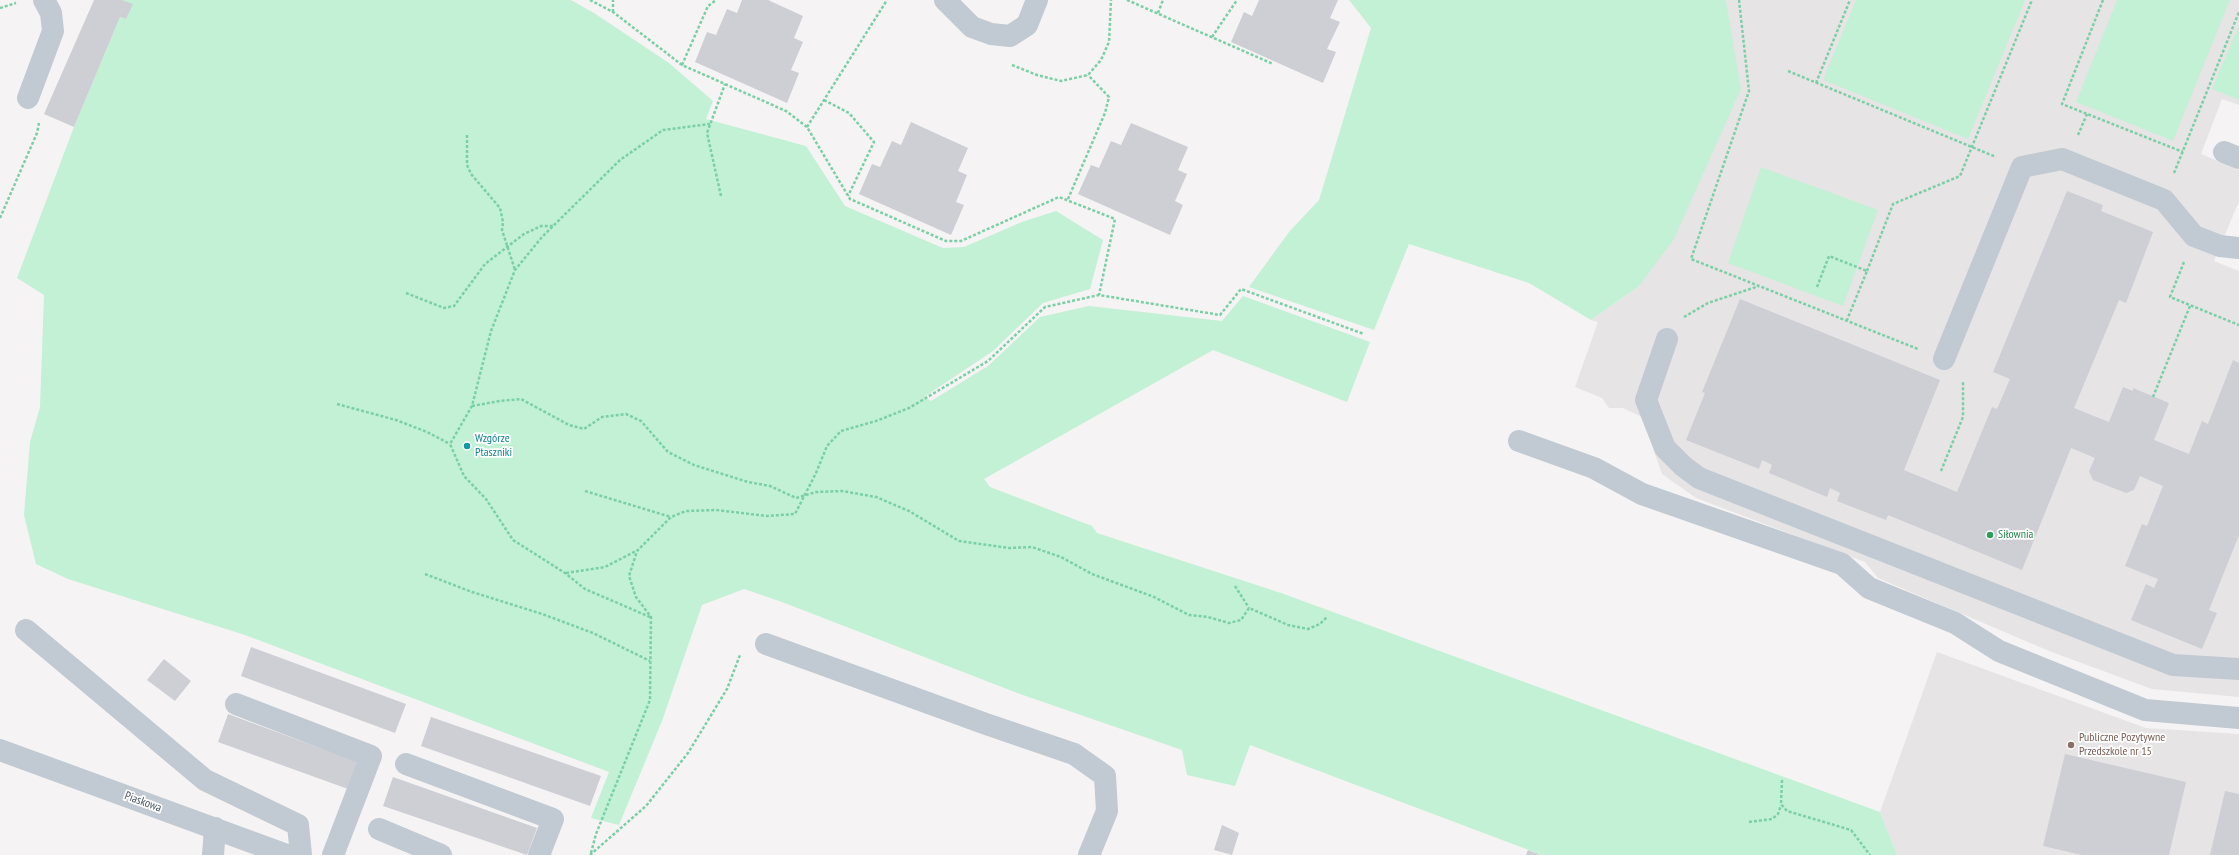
<!DOCTYPE html>
<meta charset="utf-8">
<style>
body{margin:0}
canvas{display:block;background:#f5f3f3}
</style>
<canvas width="2239" height="855"></canvas>
<script>
const context = document.querySelector('canvas').getContext('2d');
context.lineJoin = 'round';
function paint(path, color) {
  context.fillStyle = color;
  context.fill(path, 'evenodd');
}
function toPath(rows) {
  const path = new Path2D();
  for (const r of rows) {
    path.moveTo(r[0], r[1]);
    for (let i = 2; i < r.length; i += 2) path.lineTo(r[i], r[i + 1]);
  }
  return path;
}
function stroke(path, color, width, dash) {
  context.strokeStyle = color;
  context.lineWidth = width;
  context.lineCap = dash ? 'butt' : 'round';
  context.setLineDash(dash || []);
  context.stroke(path);
}
function drawText(font, color, halo, rows, align = 'center') {
  context.font = font + ' "PT Sans Narrow",sans-serif';
  context.lineWidth = 3.5;
  context.setLineDash([]);
  context.textBaseline = 'middle';
  context.strokeStyle = halo;
  context.fillStyle = color;
  for (const [text, x, y, turn = 0] of rows) {
    context.save();
    context.translate(x, y);
    context.rotate((+turn || 0) * Math.PI / 180);
    context.textAlign = isNaN(turn) ? turn : align;
    if (halo) context.strokeText(text, 0, 0);
    context.fillText(text, 0, 0);
    context.restore();
  }
}
paint(toPath([
 [1726,0,2239,0,2239,105,2222,99,2201,154,2239,170,2239,201,2214,261,2239,271,2239,697,2152,689,2049,651,1878,578,1865,562,1696,498,1662,474,1642,417,1623,408,1609,408,1602,398,1575,387,1598,322,1591,320,1639,286,1731,38],
 [1937,652,2146,728,2239,734,2239,855,1897,855,1880,812]
]), '#e6e4e5');
paint(toPath([
 [122,0,571,0,594,13,669,63,713,101,706,119,806,146,845,206,943,248,964,247,1022,222,1056,211,1103,240,1090,289,1043,303,993,351,924,397,931,401,988,366,1040,317,1089,306,1222,321,1243,296,1370,342,1347,402,1213,350,984,479,990,487,1092,526,1097,533,1281,593,1880,812,1897,855,1542,855,1250,745,1235,786,1187,775,1182,750,1020,694,782,602,744,589,702,605,662,721,619,825,591,818,609,772,245,635,68,579,36,564,24,515,30,442,40,407,44,295,17,278,74,127,120,17,126,19,132,5],
 [1349,0,1726,0,1741,89,1674,239,1639,286,1591,320,1529,283,1409,244,1374,330,1249,287,1289,232,1319,200,1371,28],
 [1856,0,2025,0,1968,139,1823,80],
 [2117,0,2230,0,2173,141,2076,102],
 [2239,25,2239,100,2212,89],
 [1761,167,1878,210,1843,306,1728,263]
]), '#c3f1d5');
paint(toPath([
 [94,0,122,0,133,4,126,19,120,17,74,127,44,114],
 [742,0,768,0,803,16,794,38,803,42,791,70,799,73,787,103,695,62,707,32,716,35,727,9,737,13],
 [1259,0,1338,0,1330,18,1340,22,1327,49,1336,52,1323,83,1231,42,1244,12,1252,16],
 [911,122,968,148,958,171,967,175,956,202,964,205,951,235,859,194,872,164,880,167,892,141,901,145],
 [1131,123,1188,147,1178,170,1187,174,1175,201,1183,205,1170,235,1078,194,1091,165,1099,168,1111,141,1121,145],
 [2067,191,2103,205,2101,211,2153,232,2126,303,2119,300,2074,408,2109,422,2123,387,2133,391,2133,388,2169,403,2154,440,2189,454,2202,421,2208,424,2233,360,2239,363,2239,535,2209,610,2217,613,2202,649,2131,620,2146,584,2154,588,2158,579,2125,566,2142,524,2147,526,2163,486,2140,476,2134,490,2126,493,2093,480,2089,471,2095,458,2071,448,2022,570,1888,515,1886,520,1837,501,1840,493,1830,488,1827,497,1769,473,1772,465,1762,460,1759,469,1686,440,1705,393,1702,392,1740,299,1940,380,1904,470,1957,492,1992,407,1997,409,2010,379,1993,372],
 [251,647,406,704,395,733,241,676],
 [164,659,191,681,175,701,147,680],
 [228,714,358,762,348,789,218,742],
 [431,717,601,776,590,806,421,746],
 [2065,754,2186,782,2169,855,2082,855,2043,846],
 [393,777,537,828,527,855,383,806],
 [2225,791,2239,794,2239,855,2210,855],
 [1222,825,1239,833,1232,855,1214,850],
 [1528,850,1541,855,1526,855]
]), '#cdcfd5');
stroke(toPath([
 [590,0,613,12,682,65,786,111,807,127,850,199,946,241,961,241,1059,197,1115,219,1099,295],
 [1127,0,1273,64],
 [1739,0,1749,91,1691,259,1918,349],
 [2103,0,2062,104,2183,152],
 [0,8,16,3],
 [613,12,613,0],
 [1158,13,1163,0],
 [1212,37,1237,0],
 [682,65,708,6,716,0],
 [1012,65,1037,75,1061,81,1088,75,1101,60,1109,42,1111,0],
 [1788,71,1996,157],
 [1816,83,1850,0],
 [824,100,849,113,874,142,848,196],
 [807,127,887,0],
 [467,135,467,165,471,174,500,208,503,222,502,230,515,270],
 [2078,135,2087,114],
 [2174,173,2239,12],
 [721,196,707,133,725,84],
 [1068,199,1105,113,1109,97,1088,75],
 [0,218,37,133,39,123],
 [2184,262,2170,297,2239,325],
 [1867,271,1893,204,1960,176,2032,0],
 [1817,287,1829,256,1867,271,1847,320],
 [406,293,444,308,454,306,485,264,524,234,541,226,553,226],
 [1684,317,1708,303,1759,286],
 [2153,397,2190,306],
 [337,404,396,420,427,432,450,444],
 [472,406,500,401,521,399,569,425,584,429,602,417,626,414,641,421,668,452,694,465,748,482,770,486,796,498,816,492,842,491,876,497,909,511,959,541,1009,548,1032,547,1061,557,1092,574,1154,597,1189,615,1208,617,1229,623,1241,620,1249,608,1288,625,1308,629,1320,624,1327,617],
 [1941,471,1963,417,1963,381],
 [585,491,671,517],
 [566,573,605,567,636,551],
 [425,574,472,592,542,614,593,633,650,661],
 [1235,586,1249,608],
 [650,617,585,589,565,573,513,540,486,499,464,476,450,444,472,406,491,331,515,270,542,237,620,160,663,130,710,124],
 [1782,780,1781,804,1787,811,1851,830,1870,855],
 [1749,822,1772,819,1778,814,1781,805],
 [591,853,596,834,650,700,651,617,636,597,629,576,637,551,671,517,686,511,716,510,767,516,795,514,816,473,827,446,841,431,876,421,909,408,988,361,1045,307,1099,295,1220,315,1241,289,1364,334],
 [590,855,646,806,688,753,727,689,740,655]
]), '#7ad0a6', 2.5, [3, 2]);
stroke(toPath([
 [945,0,972,27,991,34,1010,36,1027,25,1037,0],
 [28,98,53,31,51,13,44,0],
 [2224,152,2239,158],
 [1667,339,1646,400,1665,448,1683,466,1699,478,2173,665,2239,669],
 [1944,359,2022,167,2062,159,2164,200,2194,236,2220,246,2239,248],
 [1519,441,1594,468,1642,494,1842,564,1869,588,1955,623,1999,651,2145,710,2239,718],
 [26,630,205,780,298,825,301,855],
 [766,644,986,724,1074,754,1105,776,1107,811,1089,855],
 [236,704,371,756,333,855],
 [0,750,287,855],
 [406,764,553,819,539,855],
 [379,829,441,855],
 [213,855,215,828]
]), '#c1cad2', 22);
for (const [x, y, r, color] of [
 [467,446,4,"#0f9aa8"],
 [1990,535,4,"#2e9e5b"],
 [2071,745,4,"#8d6e63"]
]) {
  const dot = new Path2D();
  dot.arc(x, y, r, 0, 2 * Math.PI);
  context.fillStyle = color;
  context.fill(dot);
  stroke(dot, '#fff', 1.5);
}
drawText('12px', '#0d838f', '#fff', [
 ["Wzgórze",475,439],
 ["Ptaszniki",475,453]
], 'left');
drawText('12px', '#27864d', '#fff', [
 ["Siłownia",1998,535]
], 'left');
drawText('12px', '#785e54', '#fff', [
 ["Publiczne Pozytywne",2079,738],
 ["Przedszkole nr 15",2079,752]
], 'left');
drawText('12px', '#4a5661', '#fff', [
 ["Piaskowa",143,802,20]
]);
</script>
